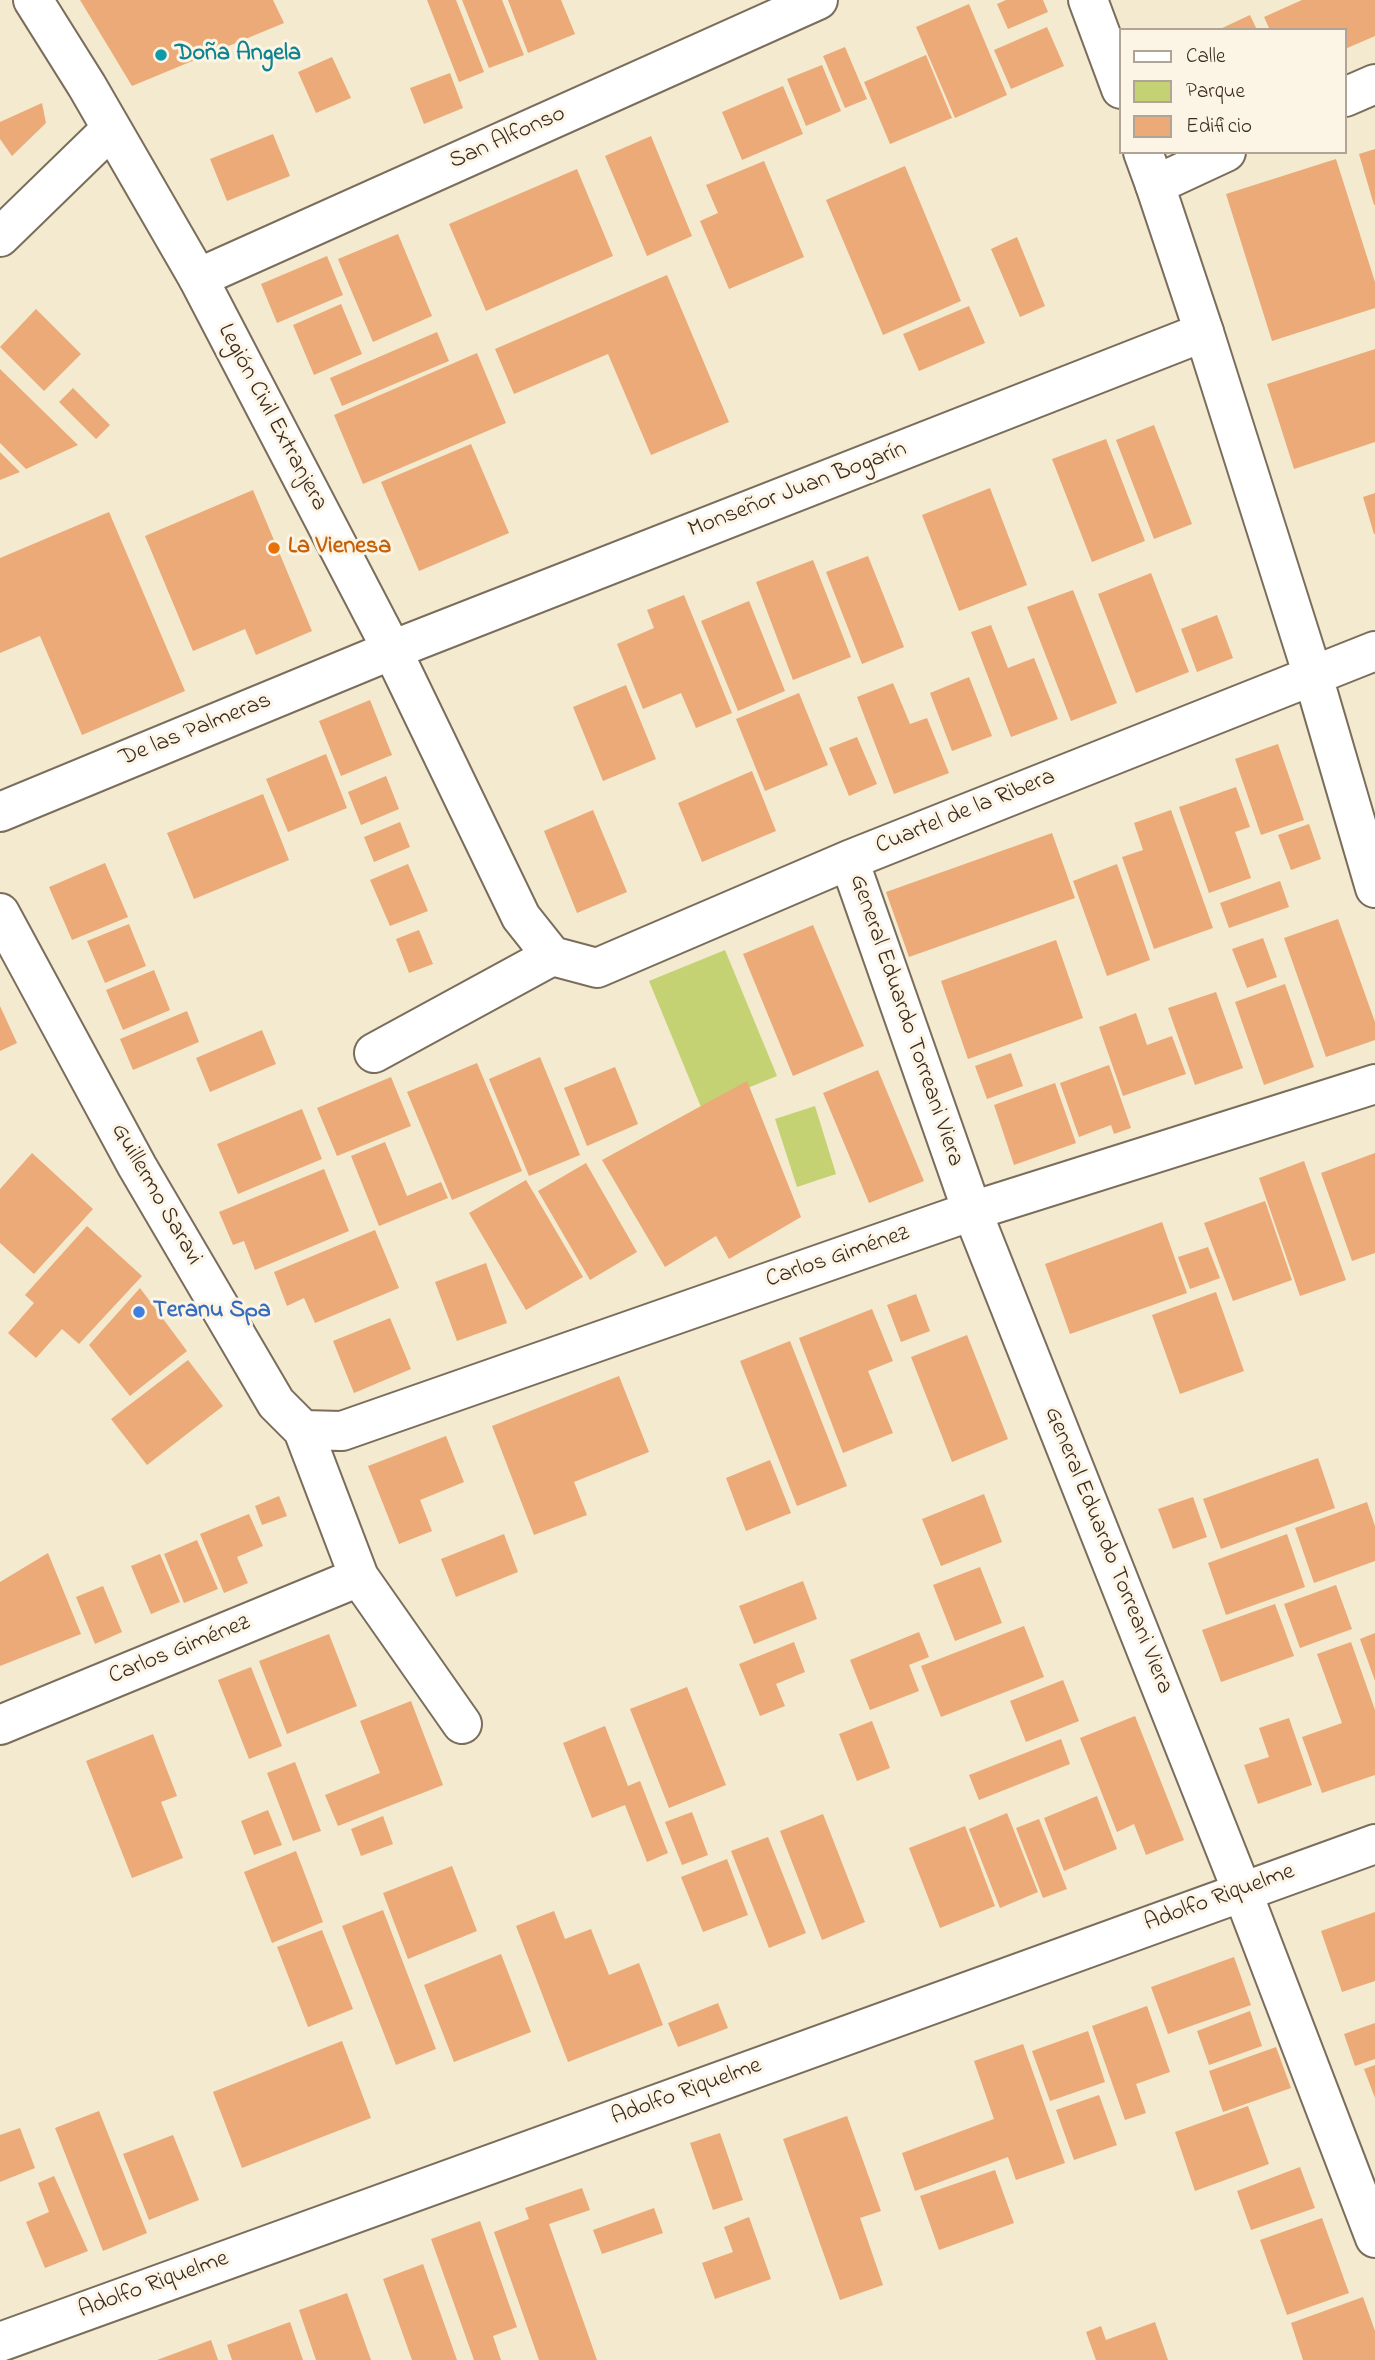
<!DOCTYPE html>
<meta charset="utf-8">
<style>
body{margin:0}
#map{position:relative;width:1375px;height:2360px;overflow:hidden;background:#f3eacf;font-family:"Indie Flower",sans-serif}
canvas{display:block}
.legend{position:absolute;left:1119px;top:28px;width:228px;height:126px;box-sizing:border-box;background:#fcf5e5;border:2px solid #afa495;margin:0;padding:9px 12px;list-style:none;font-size:21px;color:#3b2a1e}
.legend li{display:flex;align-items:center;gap:14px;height:35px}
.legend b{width:35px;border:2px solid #afa495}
</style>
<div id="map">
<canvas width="1375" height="2360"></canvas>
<ul class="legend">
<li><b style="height:9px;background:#fff"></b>Calle</li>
<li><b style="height:19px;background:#c5d274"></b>Parque</li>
<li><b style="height:19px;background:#ebaa77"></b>Edificio</li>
</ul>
</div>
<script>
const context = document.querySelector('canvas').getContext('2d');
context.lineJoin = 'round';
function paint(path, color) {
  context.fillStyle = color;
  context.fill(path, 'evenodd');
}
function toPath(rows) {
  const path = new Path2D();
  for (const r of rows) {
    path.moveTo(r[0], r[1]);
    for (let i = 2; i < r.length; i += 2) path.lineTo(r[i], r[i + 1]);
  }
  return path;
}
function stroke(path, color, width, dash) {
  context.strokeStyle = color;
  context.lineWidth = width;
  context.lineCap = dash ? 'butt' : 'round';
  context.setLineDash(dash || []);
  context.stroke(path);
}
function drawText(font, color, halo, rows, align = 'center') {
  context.font = font + ' "Indie Flower",sans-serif';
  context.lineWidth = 6;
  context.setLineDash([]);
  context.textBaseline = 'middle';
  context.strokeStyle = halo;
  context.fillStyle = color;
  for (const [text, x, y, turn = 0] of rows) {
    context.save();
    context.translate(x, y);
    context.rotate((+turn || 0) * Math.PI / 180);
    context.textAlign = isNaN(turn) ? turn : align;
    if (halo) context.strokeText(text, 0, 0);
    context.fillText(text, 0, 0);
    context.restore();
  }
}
paint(toPath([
 [725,950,777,1076,701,1107,649,981],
 [815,1106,836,1174,797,1187,775,1119]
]), '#c5d274');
paint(toPath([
 [80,0,273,0,284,23,132,86],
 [427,0,456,0,484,72,459,82],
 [462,0,502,0,524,55,489,68],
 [508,0,561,0,575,34,528,53],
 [1006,0,1043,0,1048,12,1008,29,997,4],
 [1302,0,1375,0,1375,36,1345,49,1345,30,1270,30,1264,17],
 [969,4,1007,95,955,118,916,27],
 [1250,15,1257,30,1218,30],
 [1047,27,1064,66,1011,89,994,50],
 [845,47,867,99,845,108,823,56],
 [926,55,952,118,890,144,864,82],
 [332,57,351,98,316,113,298,72],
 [822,65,841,111,806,126,787,79],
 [450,73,463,108,424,124,410,88],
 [783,86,803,134,742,160,722,112],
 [42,103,46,123,12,156,0,139,0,122],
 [273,134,290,176,227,201,210,159],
 [651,136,692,236,647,256,605,156],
 [1375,149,1375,205,1374,205,1359,154],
 [1336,159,1375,282,1375,308,1272,341,1226,194],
 [764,161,804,257,729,289,700,221,718,213,706,185],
 [905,166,961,301,883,335,826,200],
 [577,169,613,256,486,311,449,224],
 [398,234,432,316,373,342,338,259],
 [1017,237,1045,306,1020,317,991,249],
 [327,256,343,295,277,323,261,284],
 [667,275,729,422,651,455,608,354,514,394,495,349],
 [341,304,362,354,314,375,293,325],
 [969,306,985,343,919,371,903,334],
 [36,309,81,354,44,391,0,347],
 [437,332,449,361,342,406,330,378],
 [1375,349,1375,442,1294,469,1267,384],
 [477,353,506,423,363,484,334,415],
 [0,369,78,445,26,469,0,443],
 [73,388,110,425,96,439,59,402],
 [1154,425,1192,524,1154,539,1116,440],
 [1106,439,1145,541,1092,562,1052,459],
 [471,444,509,533,419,571,381,482],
 [0,452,20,472,0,480],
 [990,488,1027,585,959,611,922,515],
 [253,490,312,631,256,655,245,629,193,651,145,536],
 [1375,493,1375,534,1374,534,1363,497],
 [109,512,185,691,82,735,40,636,0,653,0,558],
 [868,556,904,647,862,664,826,572],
 [813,560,851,657,793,680,756,582],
 [1151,573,1189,672,1136,693,1098,594],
 [1073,590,1117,703,1071,721,1027,607],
 [684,595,732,713,696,728,681,693,643,709,617,644,654,628,647,610],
 [749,601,785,691,738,711,701,621],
 [1217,615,1233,658,1197,672,1181,629],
 [991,625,1008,668,1034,658,1058,719,1011,737,971,632],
 [969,677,992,736,952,751,930,693],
 [893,683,910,724,927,718,949,773,894,794,857,697],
 [626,685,656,759,603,781,573,707],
 [799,693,828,765,765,791,736,719],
 [370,700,392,755,341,776,319,721],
 [857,737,877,784,849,796,829,748],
 [1278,744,1304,820,1261,835,1235,759],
 [326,754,347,808,288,832,266,779],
 [752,771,776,831,702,862,678,803],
 [386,776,399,809,361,825,348,792],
 [1236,787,1250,827,1235,832,1251,878,1209,893,1179,807],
 [263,794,289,860,194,899,167,833],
 [593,810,627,892,577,913,544,831],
 [1171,810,1213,928,1154,949,1122,857,1143,850,1134,823],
 [400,822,410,847,374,862,364,837],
 [1309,824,1321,859,1291,870,1278,835],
 [1052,833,1075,898,909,957,886,892],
 [105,863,128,917,72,940,49,887],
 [408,864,428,911,390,926,370,880],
 [1117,864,1150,960,1107,976,1073,881],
 [1280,881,1289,907,1229,928,1220,903],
 [1338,919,1375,1022,1375,1040,1326,1057,1284,938],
 [129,924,146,966,105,983,87,941],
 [813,925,864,1046,793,1076,743,954],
 [419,930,433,964,409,973,396,939],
 [1263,938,1277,977,1247,988,1232,949],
 [1056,940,1083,1018,968,1059,941,981],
 [154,970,170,1010,123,1030,106,990],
 [1285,984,1314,1067,1264,1085,1235,1002],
 [1216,992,1243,1068,1195,1085,1168,1008],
 [0,1006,17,1043,0,1051],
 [187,1011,199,1042,133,1070,120,1039],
 [1136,1013,1147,1045,1172,1036,1186,1074,1123,1096,1099,1027],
 [262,1030,276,1064,210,1092,196,1058],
 [1011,1053,1023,1086,987,1099,975,1066],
 [540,1057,580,1155,529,1176,489,1079],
 [477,1063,522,1171,452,1200,407,1092],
 [1109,1065,1131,1128,1114,1134,1111,1125,1079,1137,1060,1083],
 [615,1067,638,1124,587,1146,564,1088],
 [878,1070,924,1181,869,1203,823,1093],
 [391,1077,411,1126,337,1156,317,1108],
 [747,1081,801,1217,729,1259,716,1236,665,1267,602,1160],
 [1055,1083,1076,1143,1014,1165,994,1105],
 [302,1109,322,1159,238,1194,217,1144],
 [385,1142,407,1196,441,1182,448,1198,379,1226,351,1156],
 [32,1153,93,1209,34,1274,0,1243,0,1189],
 [1375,1153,1375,1253,1352,1261,1321,1173],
 [1304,1161,1346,1280,1300,1296,1259,1178],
 [586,1163,637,1252,590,1280,538,1191],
 [324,1169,349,1231,255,1270,244,1241,233,1245,219,1212],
 [526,1180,583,1277,526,1310,469,1213],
 [1265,1201,1292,1280,1233,1301,1204,1223],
 [1162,1222,1187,1293,1070,1334,1045,1264],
 [87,1226,142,1276,79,1344,62,1329,36,1358,8,1333,34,1303,25,1295],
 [375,1230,399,1288,315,1323,304,1298,287,1306,274,1272],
 [1208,1247,1220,1278,1190,1289,1178,1257],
 [486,1263,507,1323,457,1341,435,1282],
 [140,1288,187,1351,130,1396,89,1345],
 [1216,1292,1244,1371,1180,1394,1152,1315],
 [916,1294,930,1331,901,1342,887,1305],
 [872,1309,893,1361,868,1371,893,1433,843,1453,799,1338],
 [390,1318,411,1369,354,1393,333,1341],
 [967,1335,1008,1439,952,1462,911,1357],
 [790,1341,847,1486,797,1506,740,1361],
 [188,1360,223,1406,147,1465,111,1419],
 [619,1376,649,1452,574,1482,587,1515,534,1535,492,1426],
 [446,1436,464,1482,420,1500,432,1531,399,1544,368,1466],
 [1318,1458,1335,1508,1221,1549,1203,1499],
 [770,1460,791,1513,746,1531,726,1478],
 [984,1494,1002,1542,941,1566,922,1519],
 [279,1496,287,1516,262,1525,255,1506],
 [1193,1497,1207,1537,1173,1549,1158,1509],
 [1367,1502,1375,1526,1375,1561,1314,1583,1295,1528],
 [249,1514,263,1546,237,1557,248,1583,224,1593,200,1534],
 [504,1534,518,1572,456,1597,441,1559],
 [1287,1534,1305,1587,1226,1615,1208,1563],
 [197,1540,218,1589,184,1603,164,1554],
 [48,1553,81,1634,0,1666,0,1582],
 [160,1554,180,1602,151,1614,131,1566],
 [980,1567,1002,1623,955,1641,933,1585],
 [803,1581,817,1619,754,1644,739,1606],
 [1336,1585,1352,1629,1300,1648,1284,1604],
 [103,1586,122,1632,95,1644,76,1597],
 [1275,1604,1294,1656,1221,1682,1202,1630],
 [1024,1626,1044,1677,941,1717,921,1666],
 [919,1632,929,1657,909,1665,919,1691,870,1710,850,1660],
 [1375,1633,1375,1681,1360,1639],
 [329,1634,357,1706,287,1734,259,1661],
 [794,1642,805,1672,776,1684,785,1706,760,1716,739,1664],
 [1351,1642,1375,1710,1375,1775,1322,1793,1302,1737,1342,1723,1317,1654],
 [251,1667,282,1746,249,1759,218,1680],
 [1063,1680,1079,1721,1026,1742,1010,1701],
 [687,1687,726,1785,669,1808,630,1709],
 [411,1701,443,1785,338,1826,325,1795,380,1773,360,1721],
 [1135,1716,1184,1840,1146,1855,1134,1824,1117,1832,1080,1738],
 [1289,1718,1312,1785,1258,1804,1244,1765,1269,1757,1259,1728],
 [872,1721,890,1768,857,1781,839,1734],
 [605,1726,628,1786,640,1781,668,1853,647,1862,625,1805,592,1818,563,1743],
 [153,1734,177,1796,161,1802,183,1858,132,1878,86,1761],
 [1061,1739,1070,1764,979,1800,969,1775],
 [295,1762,321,1831,293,1841,267,1773],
 [1097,1796,1117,1849,1064,1871,1044,1818],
 [268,1810,282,1845,254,1855,241,1821],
 [692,1812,708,1855,682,1865,665,1822],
 [1007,1813,1038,1892,1000,1908,969,1829],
 [823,1814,865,1922,822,1940,780,1831],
 [383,1816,393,1844,361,1856,351,1829],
 [1039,1819,1067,1889,1043,1898,1016,1828],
 [965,1826,995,1906,940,1928,909,1848],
 [768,1837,806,1933,769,1948,731,1851],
 [296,1851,323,1922,272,1943,244,1872],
 [727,1859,748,1915,703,1932,681,1877],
 [452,1866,477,1931,408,1959,383,1893],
 [383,1910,436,2049,396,2065,342,1926],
 [554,1911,565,1939,591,1929,609,1975,639,1963,663,2025,568,2062,516,1926],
 [1375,1912,1375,1981,1342,1992,1321,1931],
 [322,1930,353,2009,308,2027,277,1947],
 [501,1954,531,2032,454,2062,424,1985],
 [1234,1957,1251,2005,1168,2034,1151,1987],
 [718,2003,728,2028,678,2047,668,2023],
 [1147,2006,1170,2072,1136,2084,1146,2113,1125,2120,1092,2026],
 [1250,2011,1262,2046,1209,2065,1197,2031],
 [1375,2023,1375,2059,1355,2066,1344,2034],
 [1088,2031,1105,2082,1050,2101,1032,2051],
 [342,2041,371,2118,242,2168,213,2092],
 [1023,2044,1065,2163,1016,2180,1008,2157,915,2191,902,2153,994,2119,974,2061],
 [1276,2047,1291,2088,1223,2112,1209,2071],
 [1375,2065,1375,2098,1364,2069],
 [1099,2095,1117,2145,1074,2160,1056,2110],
 [1248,2106,1269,2164,1195,2191,1175,2132],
 [99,2111,147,2233,103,2251,55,2128],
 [847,2116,881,2211,860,2218,883,2285,840,2300,783,2139],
 [20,2128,35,2168,0,2182,0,2135],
 [720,2133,743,2200,713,2210,690,2143],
 [173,2135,199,2200,149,2220,123,2154],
 [1300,2167,1315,2208,1251,2230,1237,2191],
 [995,2170,1014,2223,939,2250,920,2196],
 [54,2176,88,2251,45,2268,26,2222,49,2212,38,2183],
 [582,2188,590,2210,549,2224,597,2360,539,2360,494,2232,529,2219,525,2208],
 [654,2208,663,2233,602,2254,593,2230],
 [749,2217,771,2279,715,2299,702,2263,733,2252,724,2227],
 [1322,2218,1349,2293,1287,2315,1260,2240],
 [480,2221,517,2327,493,2336,501,2360,474,2360,431,2239],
 [423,2264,457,2360,412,2360,383,2279],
 [347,2293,371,2360,316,2360,299,2310],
 [1363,2297,1375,2331,1375,2360,1303,2360,1291,2323],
 [290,2322,303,2360,232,2360,227,2345],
 [1155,2322,1168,2360,1096,2360,1086,2332,1101,2326,1106,2340],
 [211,2340,218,2360,157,2360]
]), '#ebaa77');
const minor = toPath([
 [1088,0,1121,89],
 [1143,152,1155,185],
 [198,278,818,0],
 [1204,332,1313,676,1375,888],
 [392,650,521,917,552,956],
 [849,860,972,1211,1242,1891,1375,2238],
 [0,913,137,1166,276,1403,303,1430,359,1577,462,1724],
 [374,1053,552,956,597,968,849,860,1375,651],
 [303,1430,342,1431,972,1211,1375,1084],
 [0,1725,359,1577],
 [0,2342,1375,1844]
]);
const tertiary = toPath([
 [33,0,87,86,198,278,392,650],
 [0,237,111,129]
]);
const secondary = toPath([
 [1345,97,1375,84],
 [0,812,392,650,1204,332,1155,185,1226,152]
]);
stroke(minor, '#7b6d5c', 42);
stroke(tertiary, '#7b6d5c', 42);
stroke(secondary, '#7b6d5c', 42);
stroke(minor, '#fff', 38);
stroke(tertiary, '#fff', 38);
stroke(secondary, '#fff', 38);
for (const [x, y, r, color] of [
 [161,55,7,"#0f9aa8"],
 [274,548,7,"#e8710a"],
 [139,1312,7,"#3f7fe0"]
]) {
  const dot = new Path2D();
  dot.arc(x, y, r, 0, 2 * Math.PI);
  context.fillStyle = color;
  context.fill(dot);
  stroke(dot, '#fcf5e5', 2.5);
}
drawText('bold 24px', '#0d838f', '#fcf5e5', [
 ["Doña Angela",175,55]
], 'left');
drawText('24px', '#3b2a1e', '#fcf5e5', [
 ["San Alfonso",508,139,-24],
 ["Legión Civil Extranjera",271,418,62],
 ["Monseñor Juan Bogarín",798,491,-21],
 ["De las Palmeras",196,731,-22],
 ["Cuartel de la Ribera",966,813,-22],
 ["General Eduardo Torreani Viera",905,1021,71],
 ["Guillermo Saravi",155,1195,60],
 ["Carlos Giménez",838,1258,-19],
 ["General Eduardo Torreani Viera",1107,1551,68],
 ["Carlos Giménez",180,1651,-22],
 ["Adolfo Riquelme",1220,1899,-20],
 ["Adolfo Riquelme",687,2093,-20],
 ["Adolfo Riquelme",154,2286,-20]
]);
drawText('bold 24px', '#c56008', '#fcf5e5', [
 ["La Vienesa",288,548]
], 'left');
drawText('bold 24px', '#366cbe', '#fcf5e5', [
 ["Teranu Spa",153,1312]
], 'left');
</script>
